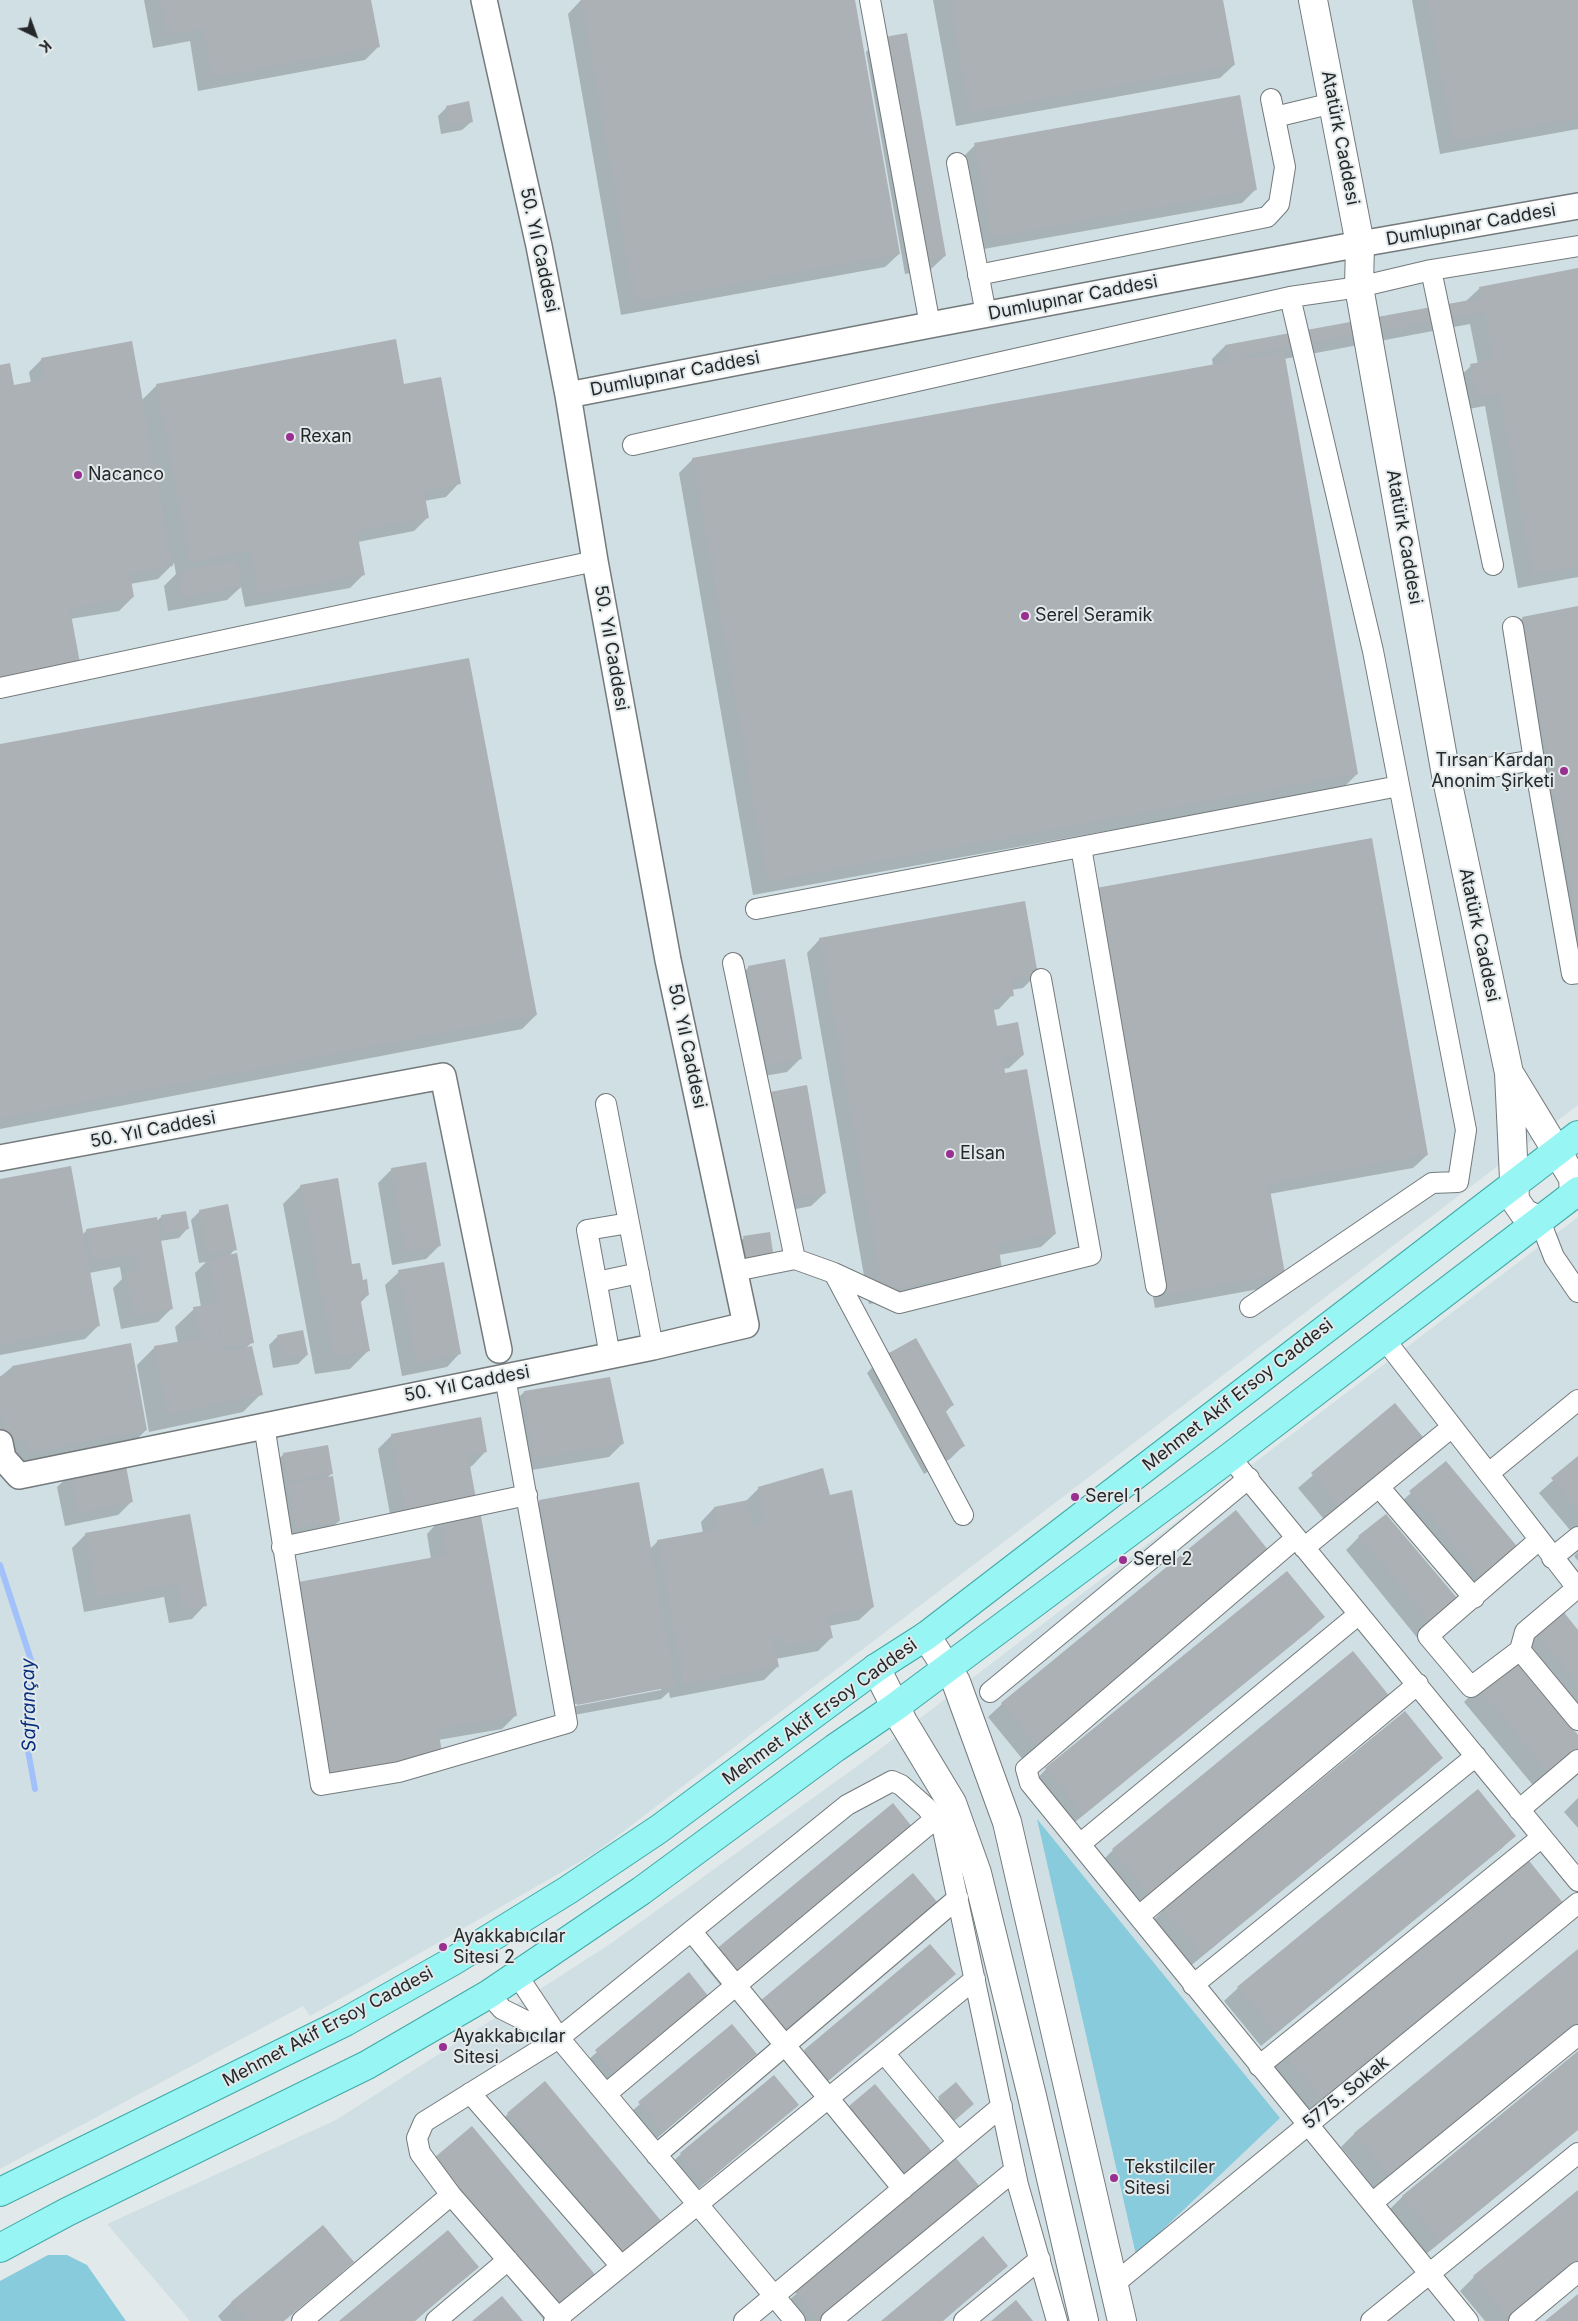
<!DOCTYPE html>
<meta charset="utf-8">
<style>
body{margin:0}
#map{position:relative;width:1578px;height:2321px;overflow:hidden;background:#e2e9ea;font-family:Inter,sans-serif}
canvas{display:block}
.north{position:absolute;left:10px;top:10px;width:50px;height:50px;-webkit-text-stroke:4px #e2e9ea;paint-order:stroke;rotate:138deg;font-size:14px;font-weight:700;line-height:20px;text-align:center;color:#252728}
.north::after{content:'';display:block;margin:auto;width:18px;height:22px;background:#252728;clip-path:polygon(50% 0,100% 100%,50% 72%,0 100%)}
</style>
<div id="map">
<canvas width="1578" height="2321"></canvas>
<div class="north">K</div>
</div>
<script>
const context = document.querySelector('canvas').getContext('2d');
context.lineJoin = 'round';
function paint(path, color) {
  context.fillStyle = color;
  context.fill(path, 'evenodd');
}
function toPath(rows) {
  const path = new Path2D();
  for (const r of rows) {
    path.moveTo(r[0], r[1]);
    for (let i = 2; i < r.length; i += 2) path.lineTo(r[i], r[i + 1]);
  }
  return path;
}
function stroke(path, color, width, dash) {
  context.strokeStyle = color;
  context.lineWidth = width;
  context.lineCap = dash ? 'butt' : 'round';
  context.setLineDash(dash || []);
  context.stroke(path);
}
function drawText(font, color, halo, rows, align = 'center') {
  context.font = font + ' Inter,sans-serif';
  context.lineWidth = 4;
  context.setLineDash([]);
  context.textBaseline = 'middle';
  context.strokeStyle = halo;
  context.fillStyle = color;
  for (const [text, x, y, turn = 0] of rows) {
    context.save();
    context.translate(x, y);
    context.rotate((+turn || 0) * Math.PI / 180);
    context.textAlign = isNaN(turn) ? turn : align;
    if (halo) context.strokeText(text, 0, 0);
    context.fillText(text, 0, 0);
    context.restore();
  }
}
paint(toPath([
 [0,0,1578,0,1578,1105,595,1853,310,2016,303,2006,0,2169],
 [1578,1217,1578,2321,190,2321,107,2224,336,2120,610,1944,867,1759,1121,1564]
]), '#d0dfe4');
paint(toPath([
 [1037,1819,1280,2118,1136,2255],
 [48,2255,67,2255,87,2265,126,2321,0,2321,0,2281]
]), '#87cbdd');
paint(toPath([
 [144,0,370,0,378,47,365,60,198,91,190,41,153,48],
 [581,0,854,0,899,254,885,267,621,315,568,14],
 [933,0,1222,0,1234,65,1220,78,956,126],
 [1412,0,1578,0,1578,129,1440,154],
 [880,39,945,256,931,269,905,274,866,52],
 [447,107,471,122,462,130,441,134,438,116],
 [975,145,1256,189,1242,203,978,250,962,158],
 [1578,270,1578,577,1518,588,1485,406,1463,410,1457,379,1471,366,1478,364,1470,324,1284,359,1357,774,1343,788,753,895,679,473,692,460,1213,366,1212,359,1225,346,1466,301,1480,288],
 [42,359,142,400,157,385,403,386,459,483,446,497,424,501,427,518,414,531,358,542,364,574,350,588,245,607,241,587,227,600,168,611,164,586,176,574,174,563,158,579,130,584,133,597,119,611,70,619,0,367,13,386,31,383,29,372],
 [1578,608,1578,978,1509,631,1523,618],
 [0,745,536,1015,522,1029,0,1129],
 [1083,902,1427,1155,1413,1168,1269,1194,1283,1274,1270,1287,1155,1308],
 [820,939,1037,974,1023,988,1011,990,1012,995,999,1009,993,1010,996,1027,1023,1055,1009,1068,1003,1069,1055,1234,1041,1247,999,1255,987,1282,869,1304,807,953],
 [749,967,801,1058,787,1072,753,1078,735,981],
 [771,1093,825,1193,811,1206,776,1213],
 [392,1169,440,1245,426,1259,392,1265,378,1183],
 [0,1180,82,1235,87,1230,156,1222,162,1216,187,1229,179,1238,160,1241,172,1308,158,1322,121,1329,113,1288,122,1279,120,1267,89,1273,99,1325,85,1339,0,1355],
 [301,1186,362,1281,368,1295,360,1303,368,1351,350,1369,315,1374,283,1204],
 [200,1211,235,1249,229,1256,252,1342,246,1348,261,1394,243,1412,149,1432,137,1365,155,1347,178,1343,175,1327,194,1309,201,1307,195,1273,206,1262,199,1263,191,1220],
 [744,1238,760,1272,730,1251],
 [399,1272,460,1353,447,1367,402,1376,385,1285],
 [278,1336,307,1355,298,1364,273,1368,269,1345],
 [880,1359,952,1405,945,1413,963,1446,950,1459,924,1474,867,1373],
 [12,1367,146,1430,132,1444,14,1465,0,1454,0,1377],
 [524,1392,623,1443,609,1457,520,1472,511,1405],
 [1395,1405,1412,1455,1328,1524,1298,1488],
 [392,1435,486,1451,473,1465,392,1525,378,1449],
 [284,1454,331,1474,327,1478,339,1521,325,1534,283,1541,276,1498,285,1489,280,1490,275,1462],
 [1578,1458,1578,1534,1575,1536,1539,1493],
 [1446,1463,1518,1550,1468,1593,1396,1506],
 [71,1474,131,1502,118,1515,65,1526,57,1487],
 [759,1488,829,1496,873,1607,859,1620,829,1626,831,1638,818,1651,776,1659,777,1667,764,1680,670,1698,669,1692,661,1699,563,1717,526,1515,540,1501,650,1549,658,1541,703,1533,701,1522,714,1508,745,1502],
 [661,1688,661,1690,571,1707,570,1705],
 [1236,1512,1271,1556,1024,1761,988,1717,1002,1704],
 [189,1515,205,1605,192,1619,169,1623,164,1597,84,1612,72,1548,86,1534],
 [440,1520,516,1715,502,1729,438,1740,315,1791,280,1598,294,1584,431,1559,427,1534],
 [1359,1537,1446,1618,1419,1640,1346,1550],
 [1578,1552,1578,1561,1574,1556],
 [1323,1617,1310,1630,1069,1827,1033,1783,1046,1769],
 [1578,1632,1578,1715,1522,1647,1536,1633],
 [1353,1653,1389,1698,1136,1908,1099,1864,1113,1850],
 [1478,1688,1578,1737,1537,1790,1464,1702],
 [1441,1757,1428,1771,1188,1968,1151,1923,1164,1909],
 [1478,1791,1514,1836,1501,1849,1261,2046,1224,2001,1238,1988],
 [1578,1798,1578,1828,1564,1812],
 [1562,1903,1308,2114,1272,2069,1286,2056],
 [923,1917,771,2043,747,2015],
 [716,1951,726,1992,703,1964],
 [1578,1951,1377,2192,1341,2147,1354,2134],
 [688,1974,605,2093,582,2065],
 [954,1974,815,2092,791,2064,805,2051],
 [731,2026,755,2054,649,2145,625,2117],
 [1578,2053,1578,2130,1425,2255,1389,2210,1402,2197],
 [956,2084,973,2104,942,2132,925,2112],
 [797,2105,691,2195,667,2167,681,2154],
 [850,2106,933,2155,894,2190,836,2120],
 [508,2114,661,2222,610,2266,494,2127],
 [435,2159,595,2277,545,2321,421,2172],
 [956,2159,822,2321,794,2321,782,2306],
 [1578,2192,1514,2321,1485,2321,1460,2291,1474,2277],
 [323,2226,352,2262,339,2275,284,2321,222,2321,218,2316,231,2303],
 [1006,2266,943,2321,883,2321],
 [477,2267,415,2321,341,2321]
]), '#0003');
stroke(toPath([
 [0,1565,31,1660,27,1745,35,1789]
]), '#a2c1fa', 6);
paint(toPath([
 [160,0,371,0,380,47,212,78,203,29,166,35],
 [581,0,855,0,900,254,634,303],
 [949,0,1223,0,1235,65,969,113],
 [1427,0,1578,0,1578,118,1453,142],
 [907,33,946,256,919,261,879,38],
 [1240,95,1257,190,991,238,974,143],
 [469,101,473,122,450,126,446,106],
 [1578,268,1578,566,1532,575,1499,394,1476,398,1470,364,1493,360,1484,312,1242,356,1242,359,1284,351,1358,774,767,882,692,458,1227,362,1225,345,1481,298,1479,287],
 [396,339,404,384,441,377,461,484,424,491,429,518,357,531,365,575,258,595,250,551,189,563,156,384],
 [132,341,173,566,130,574,134,597,70,609,80,663,0,678,0,365,10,363,14,385,45,379,41,358],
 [237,560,242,587,181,598,177,571],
 [1578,606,1578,920,1577,920,1522,617],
 [469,658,537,1015,0,1119,0,744],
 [1372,838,1428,1155,1269,1184,1285,1274,1168,1295,1096,888],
 [1025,901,1038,975,1011,979,1014,996,992,999,997,1026,1018,1022,1024,1055,1003,1059,1005,1073,1027,1069,1056,1234,998,1244,1002,1269,882,1291,819,938],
 [785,959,802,1059,766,1065,748,966],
 [807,1085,826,1193,790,1200,770,1092],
 [426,1162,441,1246,405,1253,391,1168],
 [71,1166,100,1326,0,1345,0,1179],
 [338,1178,352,1264,360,1263,363,1280,367,1279,369,1295,360,1297,370,1351,333,1357,300,1185],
 [228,1204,237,1250,207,1255,199,1210],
 [186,1211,189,1229,164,1233,161,1215],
 [157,1217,173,1309,134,1316,126,1273,137,1271,134,1254,92,1262,86,1229],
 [770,1232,774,1259,748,1264,743,1236],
 [237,1253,254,1343,224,1348,208,1259],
 [444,1262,461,1354,416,1363,398,1270],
 [215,1304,223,1351,252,1346,263,1395,167,1415,154,1346,199,1338,193,1307],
 [303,1330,308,1355,282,1360,277,1335],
 [916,1338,954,1405,945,1410,965,1446,938,1461,880,1358],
 [131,1343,147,1430,27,1453,25,1439,6,1443,0,1409,0,1376,13,1374,12,1366],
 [610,1377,624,1444,533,1459,524,1391],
 [1395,1403,1427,1442,1342,1512,1311,1473],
 [481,1417,487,1452,468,1455,476,1499,405,1512,391,1434],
 [328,1445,333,1474,288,1482,283,1453],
 [1578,1456,1578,1511,1551,1478],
 [125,1461,133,1502,78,1513,70,1472],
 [1446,1461,1520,1550,1483,1581,1409,1491],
 [823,1468,830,1495,852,1490,874,1607,828,1616,833,1638,783,1647,780,1636,773,1637,779,1667,683,1685,657,1540,718,1529,714,1507,748,1500,753,1526,763,1524,758,1487],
 [333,1476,340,1521,296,1528,288,1484],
 [639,1482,676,1686,577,1705,539,1500],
 [1236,1510,1273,1556,1038,1748,1001,1703],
 [480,1511,517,1716,438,1730,443,1757,328,1778,293,1583,446,1555,440,1519],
 [190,1514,207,1606,182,1610,177,1584,97,1599,85,1533],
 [1386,1514,1462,1604,1434,1627,1358,1536],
 [1287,1571,1325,1617,1083,1815,1045,1768],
 [1562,1610,1578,1630,1578,1685,1535,1632],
 [1353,1651,1391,1698,1150,1896,1112,1849],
 [1514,1657,1578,1735,1578,1755,1551,1777,1477,1687],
 [1405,1711,1443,1758,1202,1955,1163,1909],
 [1478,1789,1516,1836,1275,2033,1237,1987],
 [893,1803,917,1833,741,1980,715,1950],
 [1526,1857,1564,1904,1323,2101,1285,2055],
 [913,1873,938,1903,785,2031,760,2001],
 [930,1944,956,1974,829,2080,804,2050],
 [1578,1949,1578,2026,1391,2179,1354,2133],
 [689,1972,713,2002,620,2080,595,2050],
 [732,2024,757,2054,663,2132,638,2102],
 [1578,2051,1578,2129,1439,2242,1402,2196],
 [774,2075,799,2105,705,2183,680,2153],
 [545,2081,662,2222,624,2254,507,2113],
 [956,2082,974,2104,956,2119,938,2097],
 [875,2084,935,2155,908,2177,849,2106],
 [472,2126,597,2277,559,2308,434,2158],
 [956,2158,981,2188,819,2321,795,2292],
 [1578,2190,1578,2268,1509,2321,1473,2276],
 [323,2225,354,2262,283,2321,246,2321,231,2302],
 [448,2230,479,2267,414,2321,339,2321],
 [983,2236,1008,2266,942,2321,881,2321],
 [1578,2294,1578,2321,1545,2321],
 [502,2296,523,2321,472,2321],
 [1016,2300,1033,2321,991,2321]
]), '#acb1b5');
const minor = toPath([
 [870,0,930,325],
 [1275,117,1333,103],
 [957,163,986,314],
 [1431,270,1493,565],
 [978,275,1267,217,1279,204,1285,167,1271,99],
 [1290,297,1359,287,1431,270,1578,246],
 [633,445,1290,297,1373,651,1466,1130,1458,1182,1432,1183,1250,1307],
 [0,688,595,561],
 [1534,760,1572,974,1578,973],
 [1446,775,1534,760,1513,627],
 [1081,847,1156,1286],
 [756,909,1399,786],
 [733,963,795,1259,834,1273,963,1515],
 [606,1104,653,1347],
 [1540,1221,1554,1257,1578,1292],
 [735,1271,795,1259],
 [834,1273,899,1303,1091,1255,1041,979],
 [597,1282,639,1273],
 [1385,1340,1578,1589],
 [610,1356,587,1230,629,1223],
 [264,1425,321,1785,399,1772,567,1723,505,1377],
 [1230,1457,1578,1881],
 [1489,1473,1578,1400],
 [1379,1487,1474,1598],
 [1296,1538,1026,1769,1030,1783,1468,2321],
 [1539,1540,1428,1636,1471,1687,1520,1650,1525,1632,1577,1588],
 [282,1547,527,1495],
 [1304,1548,1452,1427],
 [1552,1558,1578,1537],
 [1520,1650,1578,1720],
 [990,1692,1249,1478],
 [1519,1810,1578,1760],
 [1080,1844,1359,1614],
 [1139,1916,1418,1684],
 [692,1932,903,2189],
 [517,1975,559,2038,795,2321],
 [1193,1985,1476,1756],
 [489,1994,502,2009,558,2037],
 [884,2053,958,2142],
 [1259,2066,1542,1837],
 [470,2093,621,2266],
 [606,2094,935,1819],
 [656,2155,958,1898],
 [451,2195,561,2321],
 [1372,2203,1578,2035],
 [1114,2284,1578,1903],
 [302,2321,451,2195,420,2153,417,2138,424,2122,559,2038,847,1805,892,1781,901,1785,927,1808,943,1830,1018,2185,1057,2321],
 [436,2321,508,2260],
 [554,2321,975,1979],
 [744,2321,1002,2106],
 [831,2321,1015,2170],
 [964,2321,1040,2259],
 [1371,2321,1578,2153],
 [1519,2321,1578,2272]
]);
const tertiary = toPath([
 [568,395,930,325,1360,244,1578,206],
 [0,1158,443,1076,499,1350],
 [0,1443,3,1458,19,1476,653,1347,746,1325,668,960,595,561,568,395,539,246,484,0]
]);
const secondary = toPath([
 [1313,0,1360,244,1359,287,1446,775,1509,1073,1515,1200,1524,1213,1540,1221],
 [1511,1076,1573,1178,1574,1195],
 [926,1636,956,1682,1007,1822,1122,2321],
 [876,1668,903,1722,952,1803,977,1873,1032,2096,1084,2321]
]);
const primary = toPath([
 [0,2192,345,2022,453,1961,568,1890,659,1829,876,1668,926,1636,1578,1135],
 [0,2248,67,2212,367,2065,489,1994,641,1891,835,1748,895,1707,1230,1457,1578,1191]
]);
stroke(minor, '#747a7c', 22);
stroke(tertiary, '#747a7c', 28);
stroke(secondary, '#747a7c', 30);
stroke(primary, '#42a9a7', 30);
stroke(minor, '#fff', 20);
stroke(tertiary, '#fff', 25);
stroke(secondary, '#fff', 28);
stroke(primary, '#97f5f3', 28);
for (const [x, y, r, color] of [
 [290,437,5,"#992f91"],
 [78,475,5,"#992f91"],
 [1025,616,5,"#992f91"],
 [1564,771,5,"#992f91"],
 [950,1154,5,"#992f91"],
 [1075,1497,5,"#992f91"],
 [1123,1560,5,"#992f91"],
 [443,1947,5,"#992f91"],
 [443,2047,5,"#992f91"],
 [1114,2178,5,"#992f91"]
]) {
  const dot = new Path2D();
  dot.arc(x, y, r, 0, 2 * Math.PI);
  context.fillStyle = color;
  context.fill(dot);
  stroke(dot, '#e2e9ea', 2);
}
drawText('18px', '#252728', '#e2e9ea', [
 ["Atatürk Caddesi",1340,138,79],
 ["Dumlupınar Caddesi",1471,225,-10],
 ["50. Yıl Caddesi",539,250,78],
 ["Dumlupınar Caddesi",1073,298,-11],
 ["Dumlupınar Caddesi",675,374,-11],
 ["Atatürk Caddesi",1404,537,80],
 ["50. Yıl Caddesi",611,648,80],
 ["Atatürk Caddesi",1479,935,78],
 ["50. Yıl Caddesi",687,1046,78],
 ["50. Yıl Caddesi",153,1130,-11],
 ["50. Yıl Caddesi",467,1384,-11],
 ["Mehmet Akif Ersoy Caddesi",1238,1395,-38],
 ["Mehmet Akif Ersoy Caddesi",820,1712,-36],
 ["Mehmet Akif Ersoy Caddesi",328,2027,-28],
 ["5775. Sokak",1346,2093,-39]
]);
drawText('18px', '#252728', '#e2e9ea', [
 ["Rexan",300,437],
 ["Nacanco",88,475],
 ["Serel Seramik",1035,616],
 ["Tırsan Kardan",1554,761,"right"],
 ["Anonim Şirketi",1554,782,"right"],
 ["Elsan",960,1154],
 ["Serel 1",1085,1497],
 ["Serel 2",1133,1560],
 ["Ayakkabıcılar",453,1937],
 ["Sitesi 2",453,1958],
 ["Ayakkabıcılar",453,2037],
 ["Sitesi",453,2058],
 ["Tekstilciler",1124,2168],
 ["Sitesi",1124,2189]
], 'left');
drawText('italic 19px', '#072f7d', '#e2e9ea', [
 ["Safrançay",29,1705,-91]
]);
</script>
